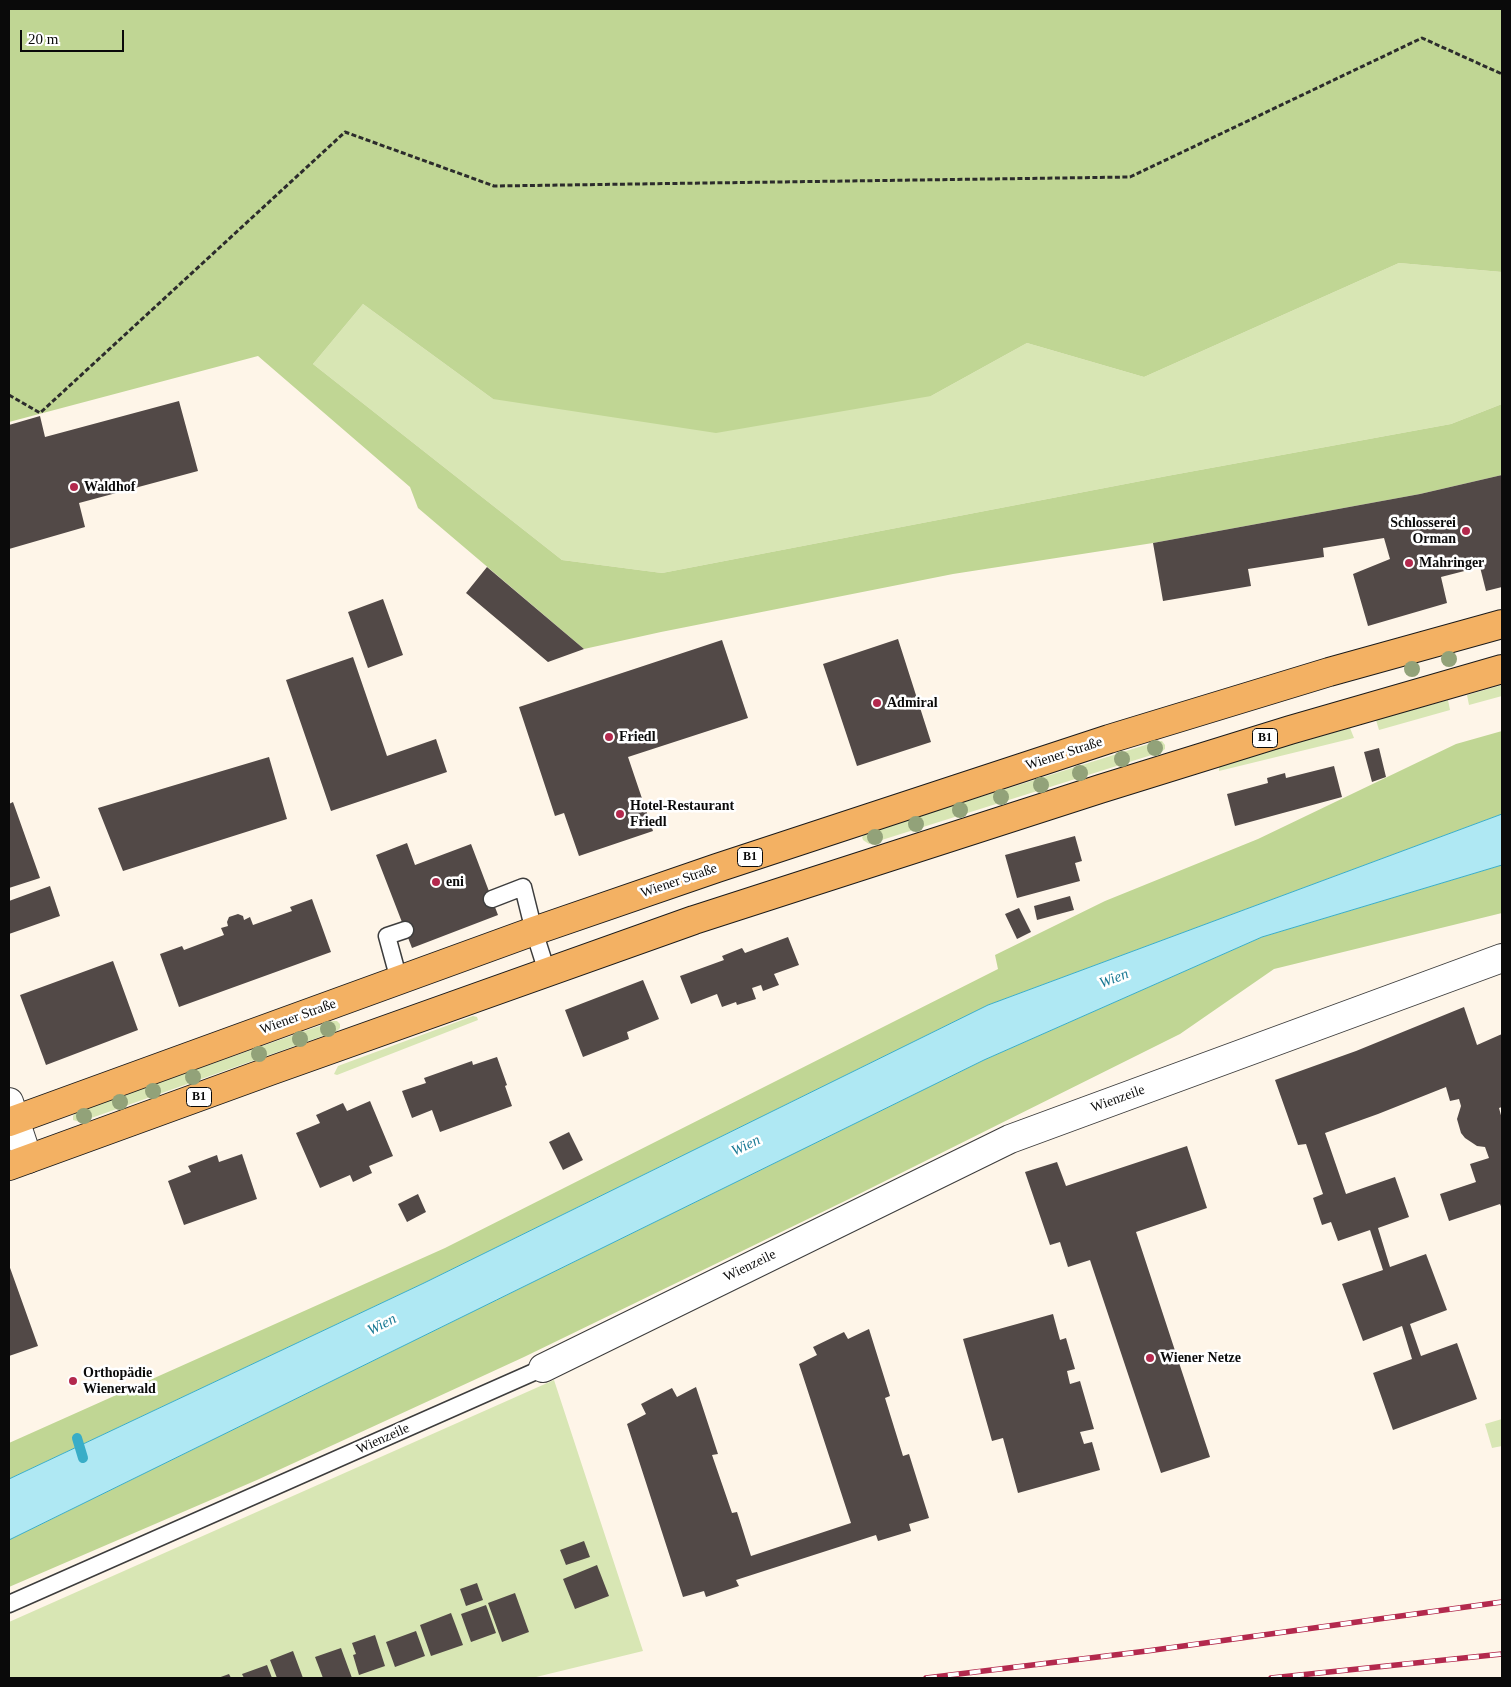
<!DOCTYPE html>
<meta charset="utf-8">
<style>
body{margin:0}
#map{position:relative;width:1511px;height:1687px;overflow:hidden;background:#fef5e8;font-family:Georgia,serif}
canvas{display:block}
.frame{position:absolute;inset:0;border:10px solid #0a0a0a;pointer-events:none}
.scale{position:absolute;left:20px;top:30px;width:104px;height:22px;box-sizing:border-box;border:2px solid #0a0a0a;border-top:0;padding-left:6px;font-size:15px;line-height:18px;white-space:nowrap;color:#0a0a0a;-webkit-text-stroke:4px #fff;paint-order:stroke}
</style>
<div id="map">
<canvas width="1511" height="1687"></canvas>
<div class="frame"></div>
<div class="scale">20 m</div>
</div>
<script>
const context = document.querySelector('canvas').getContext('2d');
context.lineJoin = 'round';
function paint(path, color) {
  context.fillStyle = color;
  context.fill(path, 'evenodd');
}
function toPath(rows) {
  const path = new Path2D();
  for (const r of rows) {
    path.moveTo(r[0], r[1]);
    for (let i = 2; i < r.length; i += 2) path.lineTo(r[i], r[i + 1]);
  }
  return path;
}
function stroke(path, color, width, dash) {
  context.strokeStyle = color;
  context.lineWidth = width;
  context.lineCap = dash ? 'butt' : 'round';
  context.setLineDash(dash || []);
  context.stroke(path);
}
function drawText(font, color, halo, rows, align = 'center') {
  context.font = font + ' Georgia,serif';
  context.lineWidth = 5;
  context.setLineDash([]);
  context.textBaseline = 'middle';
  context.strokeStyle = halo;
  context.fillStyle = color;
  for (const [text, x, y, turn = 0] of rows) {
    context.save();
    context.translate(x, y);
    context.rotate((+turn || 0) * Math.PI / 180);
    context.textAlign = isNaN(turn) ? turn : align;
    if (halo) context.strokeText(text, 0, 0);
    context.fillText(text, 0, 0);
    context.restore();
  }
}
paint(toPath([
 [1399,263,1502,272,1502,404,1451,424,1167,476,662,573,562,560,313,364,363,304,493,399,931,396,1027,343,1144,377],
 [1502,685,1502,696,1469,705,1467,695],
 [1448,700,1450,710,1379,730,1376,720],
 [1350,728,1354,738,1219,771,1219,765],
 [1158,741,1162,741,1165,745,1165,749,1161,752,869,844,863,840,862,837,866,833],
 [473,1016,477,1017,478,1020,337,1075,334,1074,338,1066],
 [333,1021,337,1021,340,1024,340,1028,337,1031,80,1122,73,1120,73,1116,76,1112],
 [554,1380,643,1651,532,1678,9,1678,9,1622],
 [1502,1419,1502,1446,1492,1448,1485,1424]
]), '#d8e6b4');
paint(toPath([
 [9,9,1502,9,1502,272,1399,263,1144,377,1027,343,931,396,716,433,493,399,363,304,313,364,562,560,662,573,1167,476,1451,424,1502,404,1502,475,1420,494,1153,543,953,574,661,632,584,649,418,508,410,487,258,356,9,422],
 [1502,731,1502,814,988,1005,424,1283,9,1479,9,1443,445,1248,998,969,995,955,1105,901,1258,839,1456,744],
 [1502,865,1502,913,1274,969,1180,1034,847,1200,524,1357,257,1480,9,1587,9,1540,984,1060,1262,937]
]), '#c0d694');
const water = toPath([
 [1502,814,1502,865,1262,937,984,1060,9,1540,9,1479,424,1283,988,1005,1502,814]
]);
paint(water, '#afe8f3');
stroke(water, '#39adc7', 1);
stroke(toPath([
 [77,1438,83,1458]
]), '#39adc7', 10);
paint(toPath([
 [179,401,198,471,79,503,85,527,9,549,9,425,40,416,45,437],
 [1502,475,1502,587,1486,591,1480,567,1441,577,1447,603,1368,626,1353,574,1390,559,1384,538,1323,548,1324,557,1248,569,1251,586,1163,601,1153,543,1420,494],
 [487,567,584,649,548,662,466,593],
 [383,599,403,655,368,668,348,612],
 [898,639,931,742,857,766,823,664],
 [722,640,748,718,628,757,653,831,579,856,564,813,555,816,519,707],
 [353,657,387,756,436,739,447,772,331,811,286,680],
 [1379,748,1386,777,1372,782,1364,752],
 [269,757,287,819,123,871,98,808],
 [1334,766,1342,797,1235,826,1227,794,1268,783,1267,778,1285,773,1286,778],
 [13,802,40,878,9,888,9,804],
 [1075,836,1082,861,1075,863,1080,881,1017,898,1005,855],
 [407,843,415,865,471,844,498,915,412,948,376,855],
 [50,886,60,916,9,934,9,901],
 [1070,896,1074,910,1037,920,1034,906],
 [312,899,331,952,179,1007,160,954,182,946,184,950,224,935,221,928,228,926,227,922,229,917,238,914,243,916,244,920,250,917,253,925,292,911,290,907],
 [1019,908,1031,932,1017,939,1005,914],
 [788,937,799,965,774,974,779,985,763,991,761,985,752,988,756,999,737,1005,736,1002,722,1007,717,994,691,1004,680,976,724,960,722,956,742,948,745,953],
 [113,961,138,1030,46,1065,20,995],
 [643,980,659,1019,627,1032,629,1039,583,1057,565,1010],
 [1464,1007,1477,1045,1502,1034,1502,1107,1499,1108,1502,1119,1502,1209,1500,1204,1449,1221,1440,1194,1476,1182,1470,1164,1489,1158,1485,1147,1477,1146,1465,1138,1461,1133,1457,1119,1461,1106,1459,1099,1450,1101,1446,1087,1378,1114,1325,1133,1346,1194,1395,1177,1409,1217,1378,1228,1390,1267,1426,1254,1447,1310,1410,1324,1421,1356,1457,1343,1477,1399,1393,1430,1373,1373,1412,1359,1402,1326,1363,1341,1342,1284,1383,1270,1370,1230,1338,1241,1331,1222,1322,1225,1313,1198,1323,1194,1306,1144,1298,1145,1275,1080,1356,1051],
 [497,1057,507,1085,505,1086,512,1106,440,1132,432,1110,412,1118,402,1091,426,1083,424,1078,472,1061,473,1065],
 [370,1101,393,1156,369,1166,372,1173,353,1182,350,1175,320,1188,296,1133,320,1123,316,1115,343,1103,347,1111],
 [569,1132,583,1160,563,1170,549,1142],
 [1187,1146,1207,1208,1136,1232,1210,1457,1161,1473,1090,1260,1068,1267,1060,1242,1050,1245,1025,1172,1057,1162,1066,1186],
 [242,1154,257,1199,184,1225,168,1181,191,1172,188,1166,217,1155,219,1162],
 [418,1194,426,1212,407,1222,398,1204],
 [9,1265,38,1346,9,1356],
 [1053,1314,1060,1340,1066,1338,1075,1369,1067,1371,1070,1384,1080,1381,1094,1429,1080,1432,1084,1444,1092,1442,1100,1470,1018,1493,1003,1438,992,1441,963,1339],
 [869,1329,890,1396,885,1398,903,1456,909,1454,929,1518,909,1524,911,1531,878,1541,876,1535,736,1580,739,1586,706,1597,704,1591,683,1597,627,1424,646,1414,641,1404,672,1388,677,1397,696,1387,718,1454,712,1455,732,1513,737,1512,751,1556,851,1523,799,1364,817,1355,813,1347,844,1332,848,1339],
 [584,1541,590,1557,566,1565,560,1550],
 [597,1565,609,1596,575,1609,563,1579],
 [477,1583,483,1600,466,1606,460,1589],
 [515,1593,529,1632,502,1642,488,1603],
 [486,1605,496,1633,471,1642,461,1614],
 [451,1613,463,1645,431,1656,420,1625],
 [416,1631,425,1656,395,1667,386,1642],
 [375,1635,385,1666,359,1675,353,1655,356,1654,352,1643],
 [341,1648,352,1678,323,1678,315,1657],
 [293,1651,303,1678,277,1678,270,1660],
 [267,1665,272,1678,244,1678,242,1674],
 [229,1674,231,1678,218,1678]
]), '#524947');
const lane = toPath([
 [492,899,523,887,534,931,547,972],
 [399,980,387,936,405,930],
 [9,1604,543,1368]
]);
const street = toPath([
 [9,1102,28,1159],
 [543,1368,1010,1139,1502,958]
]);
const primary = toPath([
 [9,1122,534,931,717,868,1109,739,1329,672,1502,624],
 [9,1166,270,1071,694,920,1100,789,1290,730,1502,669]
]);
stroke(lane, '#3d3d3d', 19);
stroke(street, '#3d3d3d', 30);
stroke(primary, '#1b1b1b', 30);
stroke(toPath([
 [9,395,40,413,345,132,494,186,1130,177,1422,38,1502,74]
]), '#2c2c2c', 3, [5, 2.5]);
stroke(lane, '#fff', 16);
stroke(street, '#fff', 28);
stroke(primary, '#f3b163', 28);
const rail = toPath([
 [926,1678,1147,1651,1502,1602],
 [1271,1678,1502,1654]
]);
stroke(rail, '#b3294d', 5.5);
stroke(rail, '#fff', 4, [11]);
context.fillStyle = '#92a279';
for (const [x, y] of [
 [1449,659],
 [1412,669],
 [1155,748],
 [1122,759],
 [1080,773],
 [1041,785],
 [1001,797],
 [960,810],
 [916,824],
 [875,837],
 [328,1029],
 [300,1039],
 [259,1054],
 [193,1077],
 [153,1091],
 [120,1102],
 [84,1116]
]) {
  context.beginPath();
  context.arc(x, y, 8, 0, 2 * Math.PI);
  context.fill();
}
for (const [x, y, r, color] of [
 [74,487,5,"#b3294d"],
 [1466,531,5,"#b3294d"],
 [1409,563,5,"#b3294d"],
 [877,703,5,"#b3294d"],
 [609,737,5,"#b3294d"],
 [620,814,5,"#b3294d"],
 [436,882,5,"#b3294d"],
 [1150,1358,5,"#b3294d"],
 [73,1381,5,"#b3294d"]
]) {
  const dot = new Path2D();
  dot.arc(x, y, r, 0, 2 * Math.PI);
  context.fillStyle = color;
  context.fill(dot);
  stroke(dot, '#fff', 2);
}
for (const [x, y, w] of [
 [1265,738,25],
 [750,857,25],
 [199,1097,25]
]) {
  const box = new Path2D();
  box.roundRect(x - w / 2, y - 9.5, w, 19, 4);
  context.fillStyle = '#fff';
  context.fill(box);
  stroke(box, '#0a0a0a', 1);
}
drawText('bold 12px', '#0a0a0a', null, [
 ["B1",1265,738],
 ["B1",750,857],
 ["B1",199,1097]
]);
drawText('bold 14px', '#0a0a0a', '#fff', [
 ["Waldhof",84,487],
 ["Schlosserei",1456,523,"right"],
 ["Orman",1456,539,"right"],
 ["Mahringer",1419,563],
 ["Admiral",887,703],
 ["Friedl",619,737],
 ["Hotel-Restaurant",630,806],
 ["Friedl",630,822],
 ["eni",446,882],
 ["Wiener Netze",1160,1358],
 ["Orthopädie",83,1373],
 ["Wienerwald",83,1389]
], 'left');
drawText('14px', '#0a0a0a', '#fff', [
 ["Wiener Straße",1064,754,-18],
 ["Wiener Straße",679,881,-19],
 ["Wiener Straße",298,1017,-20],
 ["Wienzeile",1118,1099,-20],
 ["Wienzeile",750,1266,-26],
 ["Wienzeile",383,1439,-24]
]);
drawText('italic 15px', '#1a7a95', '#fff', [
 ["Wien",1114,979,-21],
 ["Wien",746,1146,-26],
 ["Wien",382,1325,-27]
]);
</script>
